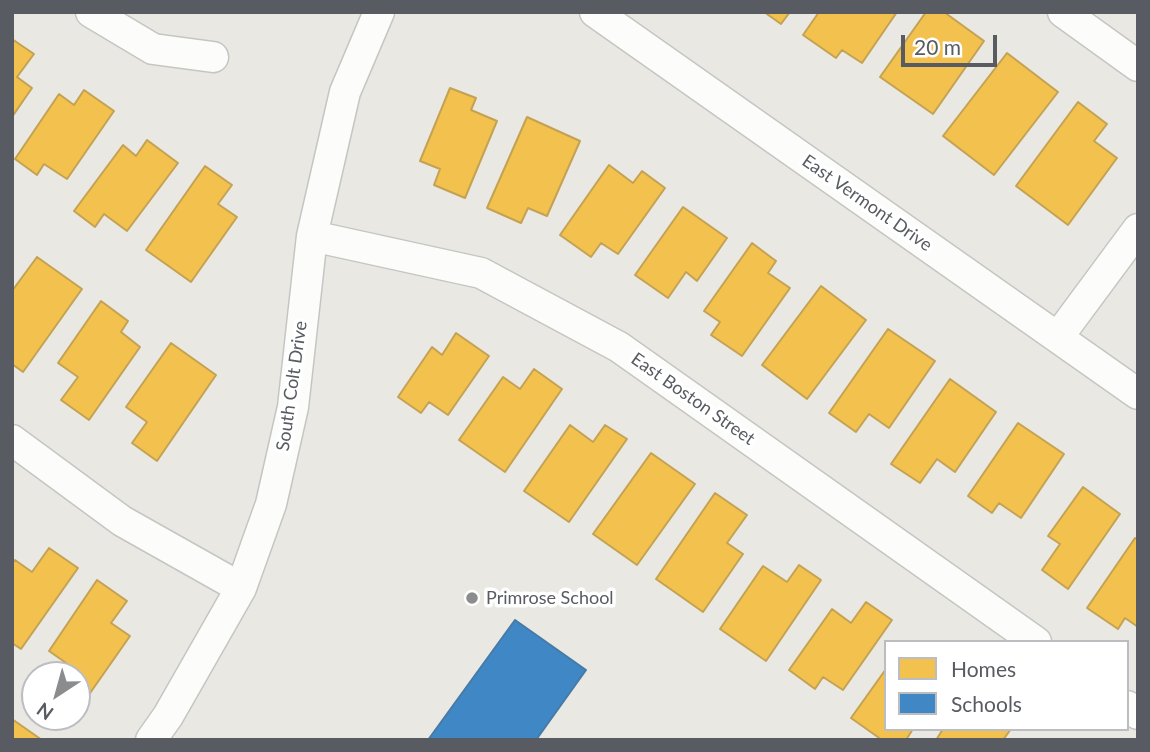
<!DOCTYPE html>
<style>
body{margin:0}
#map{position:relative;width:1150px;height:752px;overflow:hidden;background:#e9e8e2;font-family:Lato,sans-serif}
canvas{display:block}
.frame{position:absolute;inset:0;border:14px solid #585b61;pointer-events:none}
.legend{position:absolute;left:884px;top:640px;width:245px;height:91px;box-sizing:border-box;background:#fff;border:2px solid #bcbdc0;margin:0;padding:9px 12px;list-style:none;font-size:21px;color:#585b61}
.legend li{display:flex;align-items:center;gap:14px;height:35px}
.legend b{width:35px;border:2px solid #bcbdc0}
.north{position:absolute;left:21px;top:661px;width:70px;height:70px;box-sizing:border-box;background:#fff;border:2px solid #bcbdc0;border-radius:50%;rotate:216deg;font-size:19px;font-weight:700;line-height:28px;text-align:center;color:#585b61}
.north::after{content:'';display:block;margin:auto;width:24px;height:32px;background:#8b8c8e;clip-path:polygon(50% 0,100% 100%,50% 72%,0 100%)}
.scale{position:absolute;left:901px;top:35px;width:96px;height:32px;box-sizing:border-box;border:4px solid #585b61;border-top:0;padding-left:9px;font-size:21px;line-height:24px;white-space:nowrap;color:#585b61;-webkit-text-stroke:5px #fff;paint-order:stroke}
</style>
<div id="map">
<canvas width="1150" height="752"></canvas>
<div class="frame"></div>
<ul class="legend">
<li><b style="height:19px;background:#f2c14e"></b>Homes</li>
<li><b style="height:19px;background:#3f88c5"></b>Schools</li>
</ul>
<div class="north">N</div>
<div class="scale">20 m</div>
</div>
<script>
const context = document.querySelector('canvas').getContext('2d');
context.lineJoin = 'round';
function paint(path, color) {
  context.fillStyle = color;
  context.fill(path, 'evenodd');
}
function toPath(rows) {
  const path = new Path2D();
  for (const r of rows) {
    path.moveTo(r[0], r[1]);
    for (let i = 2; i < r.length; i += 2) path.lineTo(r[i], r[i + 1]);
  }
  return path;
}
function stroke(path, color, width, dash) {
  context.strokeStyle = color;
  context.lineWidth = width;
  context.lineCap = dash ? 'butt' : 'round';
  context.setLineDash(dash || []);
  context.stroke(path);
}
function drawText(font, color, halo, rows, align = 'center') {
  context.font = font + ' Lato,sans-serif';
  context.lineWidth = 7;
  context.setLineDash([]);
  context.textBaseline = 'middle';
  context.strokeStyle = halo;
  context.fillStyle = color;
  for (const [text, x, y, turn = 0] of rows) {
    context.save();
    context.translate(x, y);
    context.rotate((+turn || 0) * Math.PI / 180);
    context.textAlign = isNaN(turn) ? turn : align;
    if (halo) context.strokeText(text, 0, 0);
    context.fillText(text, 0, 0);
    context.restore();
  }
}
const homes = toPath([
 [764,12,790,12,781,24,764,12],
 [819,12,897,12,862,63,842,50,836,58,803,35,819,12],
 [926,12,944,12,984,41,933,114,880,77,926,12],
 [12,39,34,54,17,77,32,88,12,117,12,39],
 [1007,53,1058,92,994,175,943,136,1007,53],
 [450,88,476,98,471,110,497,121,465,198,434,185,440,169,420,161,450,88],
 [84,90,114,111,67,179,44,164,37,175,15,159,59,94,74,105,84,90],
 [1078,102,1107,124,1094,141,1117,158,1068,225,1016,186,1078,102],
 [527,117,580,141,547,216,528,208,521,223,487,208,527,117],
 [147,140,178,163,127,231,104,214,95,227,74,211,123,145,136,156,147,140],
 [609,165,633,183,642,171,665,188,618,254,601,243,591,257,560,235,609,165],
 [205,166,232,185,218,204,237,217,191,282,146,250,205,166],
 [683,207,727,238,697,281,686,272,668,298,635,275,683,207],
 [752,243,776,261,768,273,790,288,742,356,711,335,720,322,704,311,752,243],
 [37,257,82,289,23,372,12,364,12,291,37,257],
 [821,286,866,320,807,399,762,365,821,286],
 [101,301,128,321,121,332,140,347,89,420,61,400,78,377,58,363,101,301],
 [888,329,935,361,889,428,869,414,856,432,829,413,888,329],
 [456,333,489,356,448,415,429,402,421,413,398,397,432,347,442,355,456,333],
 [171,343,216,375,157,461,132,443,147,422,126,407,171,343],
 [534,369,562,389,505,472,459,440,503,377,520,389,534,369],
 [950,379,996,412,955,472,937,459,920,483,891,464,950,379],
 [1018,423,1064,454,1021,518,999,503,992,513,968,496,1018,423],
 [570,425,593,442,605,425,627,439,569,522,524,491,570,425],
 [651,453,695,484,637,565,593,534,651,453],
 [1083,487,1120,514,1068,589,1042,570,1060,544,1048,536,1083,487],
 [715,493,747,515,727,543,743,554,703,612,656,579,715,493],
 [1135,538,1138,540,1138,627,1125,618,1118,629,1087,608,1135,538],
 [49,548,78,568,21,649,12,643,12,564,15,560,32,572,49,548],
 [799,565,821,580,766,661,720,629,763,566,787,582,799,565],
 [97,580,127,601,111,623,130,636,88,696,77,688,77,675,63,675,69,665,49,651,97,580],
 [866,602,892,620,843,690,823,677,815,689,789,670,832,609,851,623,866,602],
 [886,669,886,729,913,729,906,740,882,740,851,718,886,669],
 [12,719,42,740,12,740,12,719],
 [943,729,1011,729,1003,740,936,740,943,729]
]);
paint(homes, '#f2c14e');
stroke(homes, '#c4a254', 2);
const schools = toPath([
 [515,620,586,670,536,740,428,740,515,620]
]);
paint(schools, '#3f88c5');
stroke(schools, '#467aa7', 2);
const street = toPath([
 [91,12,153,49,213,57],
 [595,12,1138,394],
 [1063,12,1138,66],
 [312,236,481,273,619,347,1036,642],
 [1058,337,1138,229],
 [12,440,122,521,241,588],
 [1127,706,1138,714],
 [151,740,168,716,241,588,271,504,293,407,312,236,345,92,379,12]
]);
stroke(street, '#c5c6c4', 33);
stroke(street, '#fcfcfb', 30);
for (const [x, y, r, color] of [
 [472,598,7,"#8b8c8e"]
]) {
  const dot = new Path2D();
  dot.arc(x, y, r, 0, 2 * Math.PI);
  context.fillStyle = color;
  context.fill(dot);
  stroke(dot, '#fff', 2.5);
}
drawText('18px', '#585b61', '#fff', [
 ["East Vermont Drive",867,203,35],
 ["South Colt Drive",292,386,-82],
 ["East Boston Street",693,399,35]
]);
drawText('18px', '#585b61', '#fff', [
 ["Primrose School",486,598]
], 'left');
</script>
